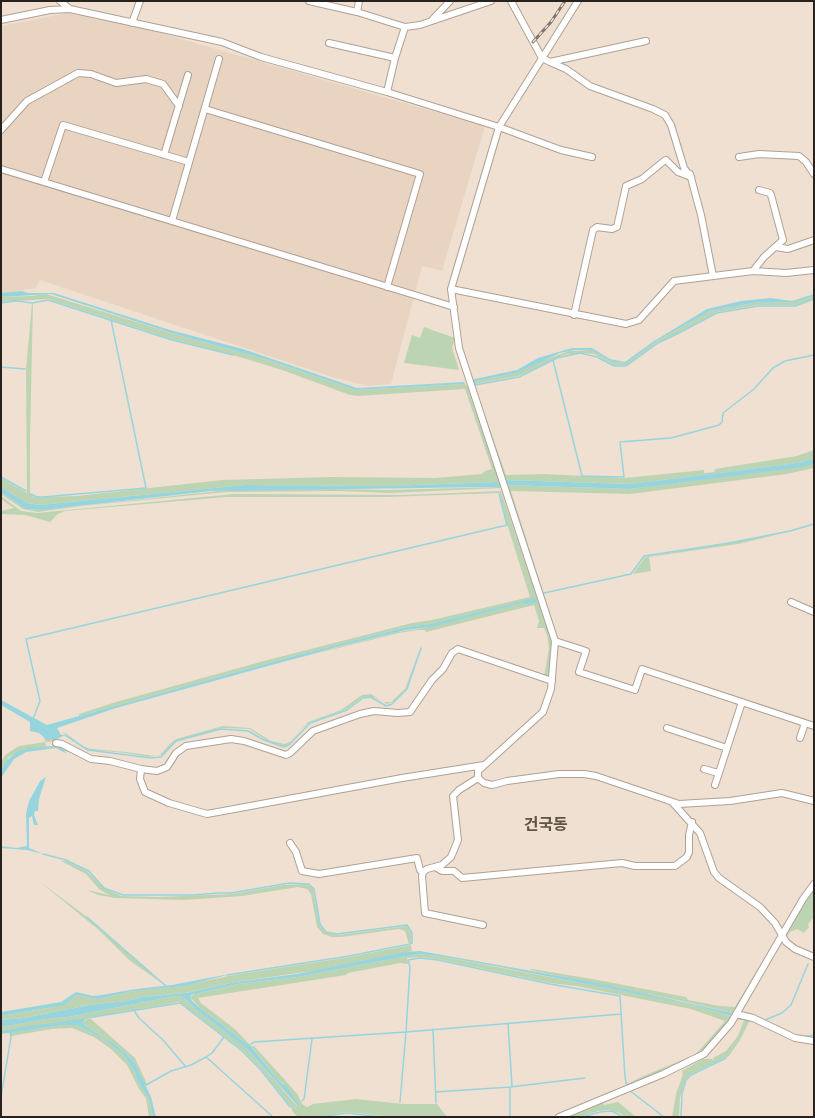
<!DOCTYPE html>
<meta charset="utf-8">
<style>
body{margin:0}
#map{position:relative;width:815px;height:1118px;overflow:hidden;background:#efe0d2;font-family:Arial,sans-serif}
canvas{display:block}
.frame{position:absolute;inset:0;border:2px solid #27221d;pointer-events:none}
</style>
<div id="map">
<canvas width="815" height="1118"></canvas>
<div class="frame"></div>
</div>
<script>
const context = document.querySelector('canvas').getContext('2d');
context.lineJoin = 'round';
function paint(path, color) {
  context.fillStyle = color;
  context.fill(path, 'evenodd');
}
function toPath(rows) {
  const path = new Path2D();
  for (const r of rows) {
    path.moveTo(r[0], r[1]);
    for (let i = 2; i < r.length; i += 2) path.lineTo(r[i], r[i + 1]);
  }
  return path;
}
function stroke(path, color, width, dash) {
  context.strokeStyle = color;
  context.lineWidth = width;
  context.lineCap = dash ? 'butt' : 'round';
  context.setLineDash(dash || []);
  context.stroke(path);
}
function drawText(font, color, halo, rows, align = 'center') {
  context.font = font + ' Arial,"Noto Sans KR",sans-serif';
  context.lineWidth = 3;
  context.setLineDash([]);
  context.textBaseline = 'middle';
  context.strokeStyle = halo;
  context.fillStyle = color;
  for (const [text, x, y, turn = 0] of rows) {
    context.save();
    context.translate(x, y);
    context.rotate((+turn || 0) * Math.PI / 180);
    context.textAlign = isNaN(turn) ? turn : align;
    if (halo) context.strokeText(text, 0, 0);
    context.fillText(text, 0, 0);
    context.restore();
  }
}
paint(toPath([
 [67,13,143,28,485,126,442,271,422,266,391,384,368,386,332,377,40,280,36,288,1,294,1,26]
]), '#e9d4c1');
paint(toPath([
 [46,294,178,335,268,360,355,390,465,384,467,386,502,488,389,493,339,491,226,492,82,506,38,512,23,509,1,494,1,492,25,509,43,510,228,490,334,489,387,490,499,487,497,482,388,486,244,485,40,505,27,503,1,487,1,478,27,493,26,369,32,304,33,303,30,439,30,493,34,497,77,496,222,480,333,477,435,478,482,474,485,471,492,469,465,389,358,396,350,395,282,370,233,355,171,339,48,299,1,302,1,297,31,296],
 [814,296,814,299,795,305,758,305,717,312,675,335,658,342,630,364,626,365,614,365,594,354,581,353,564,355,518,376,475,384,475,381,517,373,536,363,569,351,592,350,612,362,627,363,658,340,711,311,753,303,795,302],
 [424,327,455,338,452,348,459,370,404,363,412,335,420,338],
 [473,381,506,475,544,474,625,478,704,470,704,473,714,472,715,469,797,456,814,450,814,459,790,464,631,484,504,480,471,382],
 [814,464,814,468,787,474,630,494,511,491,556,632,553,631,505,485,630,489],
 [501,491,551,639,553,650,549,672,547,676,544,677,549,648,547,635,544,628,537,628,539,621,534,605,426,632,425,630,417,630,399,633,229,675,398,632,424,628,523,603,525,605,536,602,535,599,430,624,407,627,297,655,79,716,79,714,116,702,264,661,412,623,432,620,530,597,502,508,500,493,386,497,226,497,65,511,58,514,50,522,25,515,1,514,1,511,14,508,1,499,1,496,21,511,37,513,234,494,404,495],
 [780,534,738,544,649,557,651,571,633,574,645,557],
 [421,646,406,690,395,701,387,704,374,697,363,697,347,709,310,722,303,728,290,743,285,746,271,743,249,729,223,728,176,741,162,755,149,757,125,753,91,750,82,747,66,734,61,734,66,733,83,747,92,749,126,752,155,756,160,755,170,744,176,739,223,726,250,728,271,741,285,744,291,741,308,722,341,710,362,695,371,694,383,702,391,702,405,689],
 [44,737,46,739,57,739,58,741,45,742,46,746,59,746,69,750,68,752,55,747,24,749,9,757,1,771,1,762,5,755,19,746,45,742],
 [61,861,66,861,87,871,104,888,121,896,159,897,232,894,283,885,307,884,313,888,320,926,328,933,338,935,407,926,411,934,411,943,409,944,405,931,399,929,341,937,332,937,323,934,317,927,311,894,307,889,298,887,242,896,184,900,115,898,98,895,87,890,109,895,99,889,86,874],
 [39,881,87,917,166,986,129,960,100,931],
 [814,888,814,917,808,924,809,927,804,933,797,929,790,932,785,939,784,932],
 [411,945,412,951,319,970,236,982,185,993,142,997,127,1001,89,1005,24,1018,1,1020,1,1016,53,1007,76,995,98,999,134,991,182,986,233,975,350,957],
 [417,954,439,956,634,993,688,1004,732,1016,733,1013,687,1002,530,970,532,969,598,980,686,997,688,1000,720,1006,735,1007,757,970,759,972,732,1018,703,1051,698,1055,627,1087,627,1084,639,1078,696,1054,725,1021,691,1009,576,986,550,983,437,959,420,957,407,958,408,964,400,963,348,973,346,975,198,998,201,1003,236,1030,249,1044,247,1044,200,1008,190,997,195,994,238,984,297,977],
 [176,996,183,997,198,1011,247,1049,297,1106,299,1104,283,1083,278,1080,251,1046,254,1046,285,1080,298,1095,302,1104,307,1107,313,1104,356,1099,403,1104,437,1104,447,1117,392,1117,347,1112,317,1117,298,1117,292,1111,291,1107,261,1069,242,1050,179,1002,77,1020,1,1031,1,1027,46,1019,68,1017],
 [737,1018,750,1020,740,1040,729,1056,691,1074,686,1079,680,1098,679,1117,672,1117,676,1094,683,1074,682,1071,703,1059,712,1059,714,1061,713,1058,726,1051,738,1036,744,1020,737,1020,705,1056,670,1073,692,1062],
 [87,1019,91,1019,135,1058,147,1084,145,1085,134,1061,116,1045,85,1026,83,1022],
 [63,1025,76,1025,102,1038,123,1054,135,1072,138,1081,149,1099,153,1117,149,1117,146,1098,139,1089,127,1065,111,1049,94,1037,72,1028,52,1029,11,1036,10,1032],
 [603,1102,604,1105,618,1102,636,1117,625,1117,620,1113,609,1110,598,1111,580,1117,564,1117]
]), '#bdd4b3');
paint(toPath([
 [22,291,28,293,54,293,170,330,243,349,357,388,464,382,465,384,355,390,268,360,178,335,51,294,1,297,1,293],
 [814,294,814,296,795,302,753,303,711,311,658,340,627,363,612,362,592,350,575,350,560,353,517,373,471,382,470,380,517,370,538,358,572,348,592,348,610,359,625,362,654,341,707,309,741,301,771,298,792,301],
 [814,459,814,464,795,468,630,489,505,485,504,480,631,484,790,464],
 [497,482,500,485,499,487,490,487,211,491,43,510,25,509,1,492,1,487,27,503,40,505,244,485,388,486],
 [536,598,537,602,525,605,523,603,431,627,406,630,337,647,116,708,57,728,61,735,65,735,57,739,46,739,39,733,30,731,30,722,1,705,1,700,47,725,297,655,407,627,430,624],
 [55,747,63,749,67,754,56,748,26,752,14,759,1,778,1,771,6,761,18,751,29,748],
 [46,777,39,799,38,811,35,811,34,815,38,825,34,825,32,816,29,818,29,848,43,854,27,850,1,848,1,846,16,848,27,846,26,814,29,801,40,781],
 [420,951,593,982,733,1013,734,1015,732,1016,688,1004,500,967,439,956,418,954,297,977,238,984,191,995,190,997,192,1001,200,1008,247,1044,249,1044,278,1080,286,1086,299,1104,298,1106,247,1049,198,1011,183,997,176,996,68,1017,46,1019,1,1027,1,1020,24,1018,89,1005,127,1001,142,997,186,993,236,982,297,974,405,952],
 [224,975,227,975,185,986,134,991,98,999,76,995,64,1005,1,1016,1,1012,61,1002,76,992,93,996,102,995,136,989,172,985],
 [87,1018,83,1022,85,1026,116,1045,134,1061,151,1097,156,1117,153,1117,149,1099,138,1081,135,1072,123,1054,102,1038,76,1025,63,1025,1,1034,1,1031,23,1027]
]), '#97d5de');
stroke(toPath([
 [1,303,16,301,32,303,48,300,172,340,233,355],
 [553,360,582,476,624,477,620,442,671,438,719,425,722,422,723,413,754,389,773,368,785,361,814,355],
 [1,367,25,369],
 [474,381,475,385,519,377,557,358,580,353,597,357,614,366,626,366,658,343,675,335,717,313,758,306,795,306,814,299],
 [1,477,26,491],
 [31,494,37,497,43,497,146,488,111,320],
 [544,593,631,574,644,556,729,543,790,531,814,524],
 [33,719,40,701,26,639,507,525,499,494],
 [65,735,88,750,151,758,161,757,176,741,221,729,248,731,264,740,284,747,290,744,310,723,347,710,363,698,371,697,386,706,392,704,407,689,421,648],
 [43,854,66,860,76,865,89,871,104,888,123,895,194,895,217,893,231,893,289,883,309,884,314,889,320,924,326,932,337,934,407,925,412,933,412,943,410,944,349,956,227,975],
 [87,917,166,986],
 [135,1012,139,1018,163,1040,186,1067],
 [756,1016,764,1020],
 [87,1018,180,1003,224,1037],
 [765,1020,782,1013,791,1005,808,964],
 [508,1024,512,1086],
 [433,1029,436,1103],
 [802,1037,814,1035],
 [250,1045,254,1042,406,1032,621,1014],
 [206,1057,273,1117],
 [146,1085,171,1071,191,1065,206,1057,212,1053,224,1037,242,1051,260,1069,290,1107],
 [510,1087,510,1117],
 [629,1090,664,1117],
 [436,1092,510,1087,585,1078],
 [1,1097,11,1037,10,1032],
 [302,1101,304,1099,312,1039],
 [400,1102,406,1032,410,967,408,960,420,958,438,960,550,984,620,996,625,1077,627,1087],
 [319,1117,347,1113,382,1117],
 [583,1117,600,1112,612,1111,623,1117],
 [681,1117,682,1094,686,1080,691,1075,726,1058]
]), '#97d5de', 1.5);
const minor = toPath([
 [60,1,70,9],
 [309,1,357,12,405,27,420,25,491,1],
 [511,1,542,58,550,62,646,41],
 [578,1,499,127,451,289,459,348,555,641,551,689,543,712,478,771,478,778,484,783,492,785,507,781,559,774,584,774,596,776,679,804,730,801,782,793,814,801],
 [357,12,359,1],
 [1,20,50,10,70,9,222,42,261,57,387,92,499,127,561,150,592,157],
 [432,20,450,1],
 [132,23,140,1],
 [329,43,395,58],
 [550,62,566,69,590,86,653,109,665,115,671,125,684,168,690,176],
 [387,92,395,58,405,27],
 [205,109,420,174,387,287],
 [1,130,27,101,78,73,91,74,116,83,146,79,163,84,179,106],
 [164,155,188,75],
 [739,157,759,154,799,156,806,162,814,174],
 [1,169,454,307],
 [690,174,701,215,713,276],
 [44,182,63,125,189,162],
 [172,221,219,59],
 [776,247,788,249,814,240],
 [753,271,764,257,783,240,771,195,770,193,759,190],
 [451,289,626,324,639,320,674,281,753,271,786,273,814,270],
 [574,315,593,230,597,227,612,229,617,227,626,186,642,179,664,161,666,160,678,172,691,177],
 [791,602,814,612],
 [555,641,586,651,579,672,635,690,642,669,814,726],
 [667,728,727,748],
 [800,738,805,723],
 [56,743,62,744,91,759,110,761,141,769,157,771,167,767,176,753,186,746,231,739,244,741,286,755,290,753,313,731,360,714,374,711,398,713,410,712,432,680,443,669,452,653,458,649,552,681],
 [141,769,140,779,145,792,169,803,207,814,402,778,484,765],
 [704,769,718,773],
 [478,778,459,790,453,796,458,840,451,857,442,865,427,869,423,872,422,876,425,913,483,925],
 [715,785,742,702],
 [673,803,700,833,714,872,719,878,760,907,775,923,786,942,795,949,814,957],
 [290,843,296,852,302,871,319,874,417,858,420,870,423,872],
 [435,867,442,871,454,871,462,878,622,863,635,866,675,866,687,857,689,852,689,835,692,822],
 [736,1014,753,1018,795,1038,814,1041],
 [559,1117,663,1074,704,1054,731,1023,803,899,814,884]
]);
stroke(minor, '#afa194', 8);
stroke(minor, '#fff', 6);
const rail = toPath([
 [533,42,551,22,565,1]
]);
stroke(rail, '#80766d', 3);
stroke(rail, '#efe0d2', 1.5, [4.5]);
drawText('bold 16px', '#5f5347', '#efe0d2', [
 ["건국동",546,826]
]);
</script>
